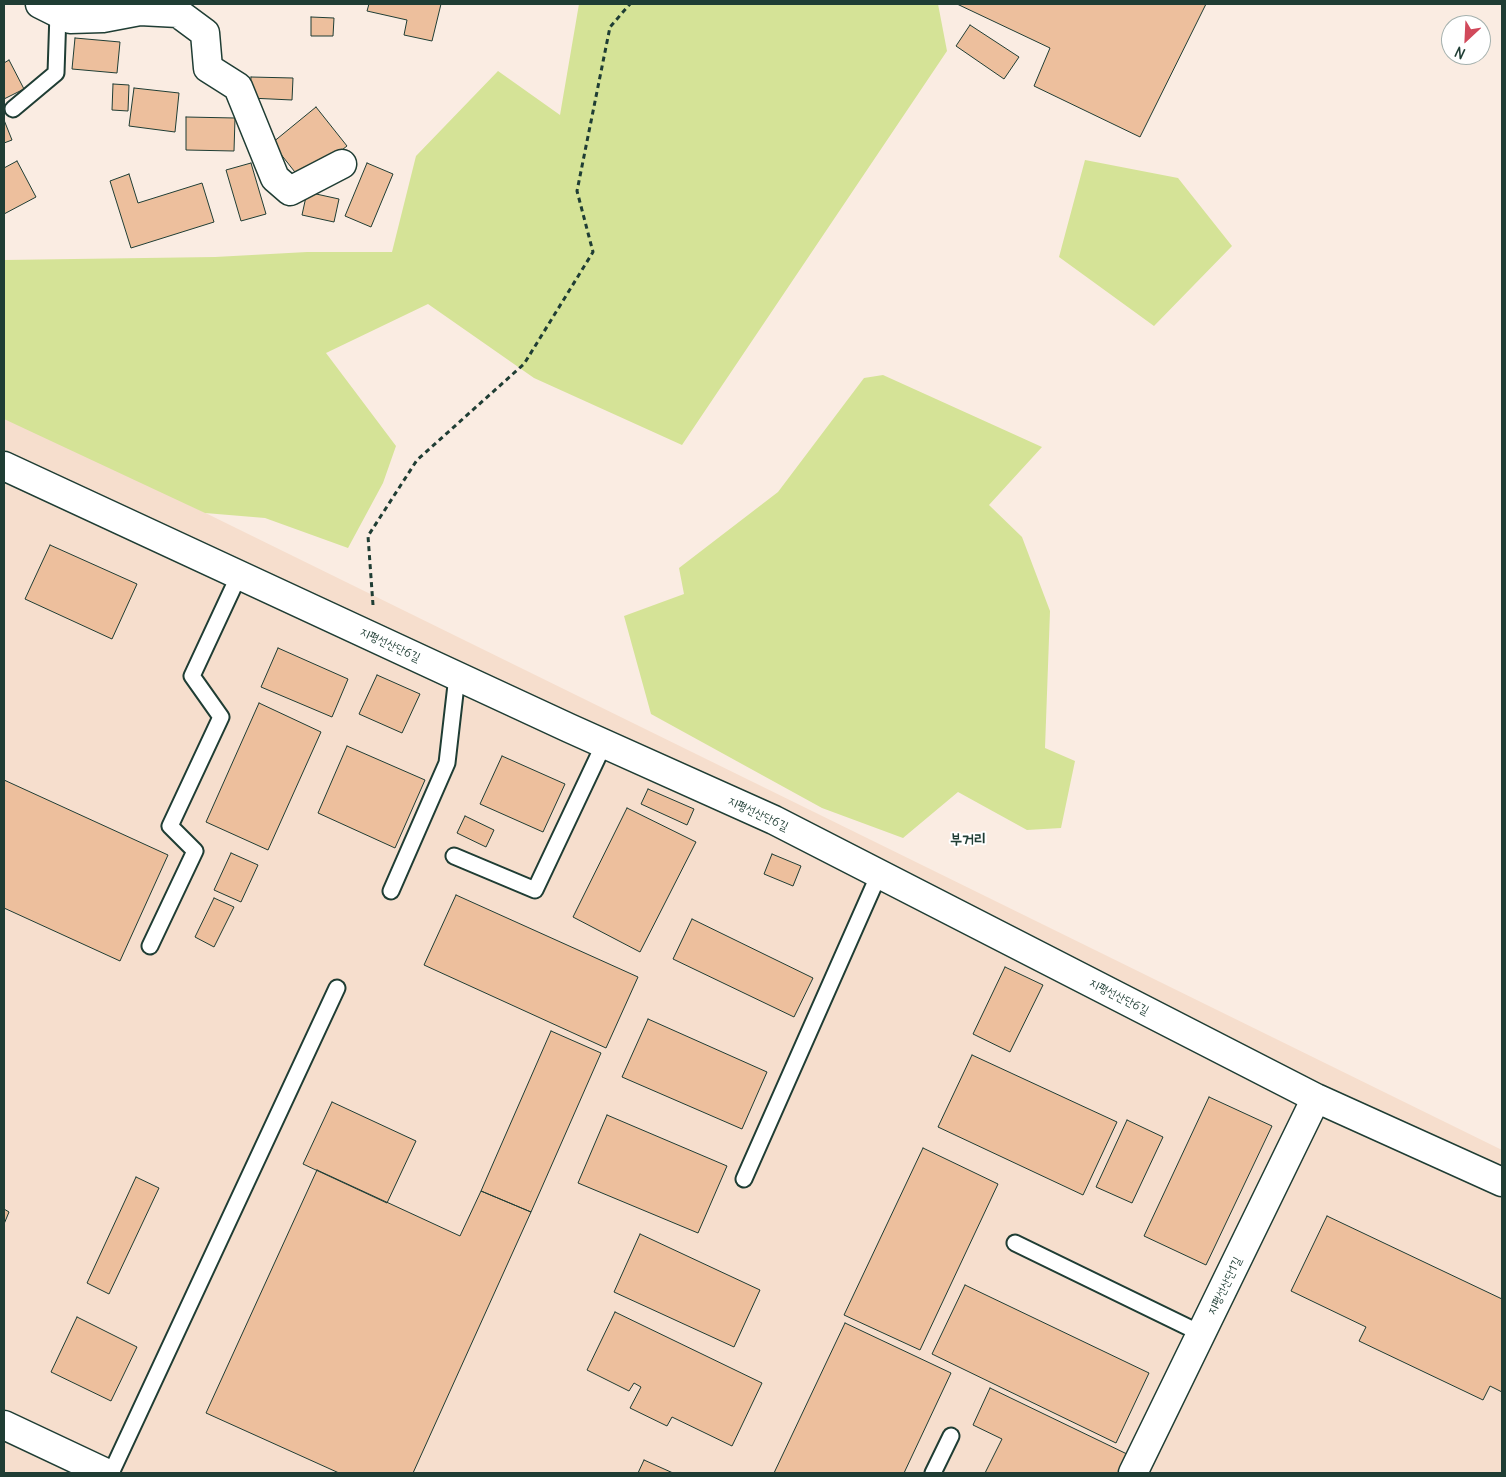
<!DOCTYPE html>
<meta charset="utf-8">
<style>
body{margin:0}
#map{position:relative;width:1506px;height:1477px;overflow:hidden;background:#faece2;font-family:Delius,sans-serif}
canvas{display:block}
.frame{position:absolute;inset:0;border:5px solid #1f3d34;pointer-events:none}
.north{position:absolute;left:1441px;top:15px;width:50px;height:50px;box-sizing:border-box;background:#fff;border:1px solid #a5b1ae;border-radius:50%;rotate:205deg;font-size:14px;font-weight:700;line-height:20px;text-align:center;color:#1f3d34}
.north::after{content:'';display:block;margin:auto;width:18px;height:22px;background:#d1495b;clip-path:polygon(50% 0,100% 100%,50% 72%,0 100%)}
</style>
<div id="map">
<canvas width="1506" height="1477"></canvas>
<div class="frame"></div>
<div class="north">N</div>
</div>
<script>
const context = document.querySelector('canvas').getContext('2d');
context.lineJoin = 'round';
function paint(path, color) {
  context.fillStyle = color;
  context.fill(path, 'evenodd');
}
function toPath(rows) {
  const path = new Path2D();
  for (const r of rows) {
    path.moveTo(r[0], r[1]);
    for (let i = 2; i < r.length; i += 2) path.lineTo(r[i], r[i + 1]);
  }
  return path;
}
function stroke(path, color, width, dash) {
  context.strokeStyle = color;
  context.lineWidth = width;
  context.lineCap = dash ? 'butt' : 'round';
  context.setLineDash(dash || []);
  context.stroke(path);
}
function drawText(font, color, halo, rows, align = 'center') {
  context.font = font + ' Delius,"Poor Story",sans-serif';
  context.lineWidth = 4;
  context.setLineDash([]);
  context.textBaseline = 'middle';
  context.strokeStyle = halo;
  context.fillStyle = color;
  for (const [text, x, y, turn = 0] of rows) {
    context.save();
    context.translate(x, y);
    context.rotate((+turn || 0) * Math.PI / 180);
    context.textAlign = isNaN(turn) ? turn : align;
    if (halo) context.strokeText(text, 0, 0);
    context.fillText(text, 0, 0);
    context.restore();
  }
}
paint(toPath([
 [4,414,1502,1150,1502,1473,4,1473]
]), '#f6decd');
paint(toPath([
 [579,4,938,4,947,51,682,445,534,378,428,304,326,353,396,446,383,483,348,548,265,518,205,513,4,419,4,260,215,257,307,252,392,252,416,156,498,71,560,115],
 [1085,160,1178,178,1232,246,1154,326,1059,257],
 [883,375,1042,447,989,505,1022,537,1050,611,1045,748,1075,761,1061,828,1027,830,958,792,903,838,822,808,651,714,624,616,684,594,679,568,778,492,864,378]
]), '#d5e397');
const building = toPath([
 [369,4,441,4,432,41,404,35,407,20,367,11,369,4],
 [957,4,1206,4,1140,137,1034,86,1050,48,957,4],
 [311,17,334,18,333,36,311,36,311,17],
 [970,25,1019,57,1004,79,956,46,970,25],
 [75,38,120,42,117,73,72,69,75,38],
 [9,60,24,89,4,99,4,63,9,60],
 [251,77,293,78,292,100,250,98,251,77],
 [113,84,129,85,128,111,112,110,113,84],
 [134,88,179,93,175,132,129,126,134,88],
 [316,107,347,146,302,181,272,143,316,107],
 [186,117,235,118,234,151,186,150,186,117],
 [4,120,12,140,4,143,4,120],
 [17,161,36,197,4,214,4,168,17,161],
 [251,163,266,214,241,221,226,170,251,163],
 [367,163,393,174,371,227,345,216,367,163],
 [129,174,138,203,202,183,214,222,131,248,110,181,129,174],
 [307,192,339,199,334,222,302,215,307,192],
 [50,545,137,584,112,639,25,599,50,545],
 [278,648,348,679,332,717,261,687,278,648],
 [377,675,420,694,402,733,359,714,377,675],
 [259,703,321,732,268,850,206,822,259,703],
 [347,746,425,780,395,848,318,813,347,746],
 [502,756,565,784,543,832,480,804,502,756],
 [4,780,168,855,120,961,4,908,4,780],
 [648,789,694,809,687,825,641,804,648,789],
 [627,808,696,842,640,952,573,917,627,808],
 [465,816,494,830,486,847,457,833,465,816],
 [231,853,258,865,241,902,214,890,231,853],
 [772,854,801,866,793,886,764,874,772,854],
 [456,895,638,977,606,1048,424,965,456,895],
 [214,898,234,907,214,947,195,937,214,898],
 [692,919,813,978,794,1017,673,959,692,919],
 [1005,967,1043,985,1010,1052,973,1034,1005,967],
 [648,1019,767,1072,742,1129,622,1077,648,1019],
 [551,1031,601,1053,531,1212,481,1191,551,1031],
 [972,1055,1117,1122,1083,1195,938,1127,972,1055],
 [1209,1097,1272,1126,1206,1265,1144,1236,1209,1097],
 [332,1102,416,1141,387,1203,303,1164,332,1102],
 [607,1115,727,1166,698,1233,578,1183,607,1115],
 [1127,1120,1163,1137,1132,1203,1096,1187,1127,1120],
 [923,1148,998,1184,920,1350,844,1315,923,1148],
 [317,1170,460,1236,481,1191,531,1212,413,1473,339,1473,206,1413,317,1170],
 [136,1177,159,1188,109,1294,87,1283,136,1177],
 [4,1209,9,1212,4,1224,4,1209],
 [1327,1216,1502,1299,1502,1392,1490,1386,1483,1400,1359,1341,1366,1327,1291,1291,1327,1216],
 [640,1234,760,1290,734,1347,614,1292,640,1234],
 [965,1285,1149,1373,1116,1443,932,1354,965,1285],
 [615,1312,762,1383,732,1446,672,1417,667,1426,630,1408,641,1387,634,1383,629,1391,587,1370,615,1312],
 [77,1317,137,1347,111,1401,51,1372,77,1317],
 [845,1323,951,1373,904,1473,774,1473,845,1323],
 [990,1388,1129,1455,1120,1473,985,1473,1002,1439,973,1425,990,1388],
 [644,1460,673,1473,638,1473,644,1460]
]);
paint(building, '#edbf9d');
stroke(building, '#1f3d34', 1);
const service = toPath([
 [13,109,56,73,58,13],
 [454,856,535,890,604,744],
 [391,891,447,763,457,676],
 [150,946,195,851,170,826,221,717,192,676,239,575],
 [744,1179,879,874],
 [1015,1243,1202,1334],
 [111,1473,337,988],
 [933,1473,951,1436]
]);
const minor = toPath([
 [40,4,70,19,103,18,140,11,178,13,205,33,208,68,238,87,275,178,290,191,342,164],
 [4,466,569,728,774,820,1316,1098,1502,1182],
 [4,1425,106,1473],
 [1133,1473,1316,1098]
]);
stroke(service, '#1f3d34', 19);
stroke(minor, '#1f3d34', 31);
stroke(toPath([
 [373,605,368,536,417,460,524,364,593,252,577,191,610,27,630,4]
]), '#1f3d34', 3, [5, 4]);
stroke(service, '#fff', 15);
stroke(minor, '#fff', 28);
drawText('12px', '#1f3d34', '#fff', [
 ["지평선산단6길",390,645,25],
 ["지평선산단6길",758,814,25],
 ["지평선산단6길",1119,997,27],
 ["지평선산단1길",1225,1286,-64]
]);
drawText('bold 15px', '#1f3d34', '#fff', [
 ["부거리",968,840]
]);
</script>
